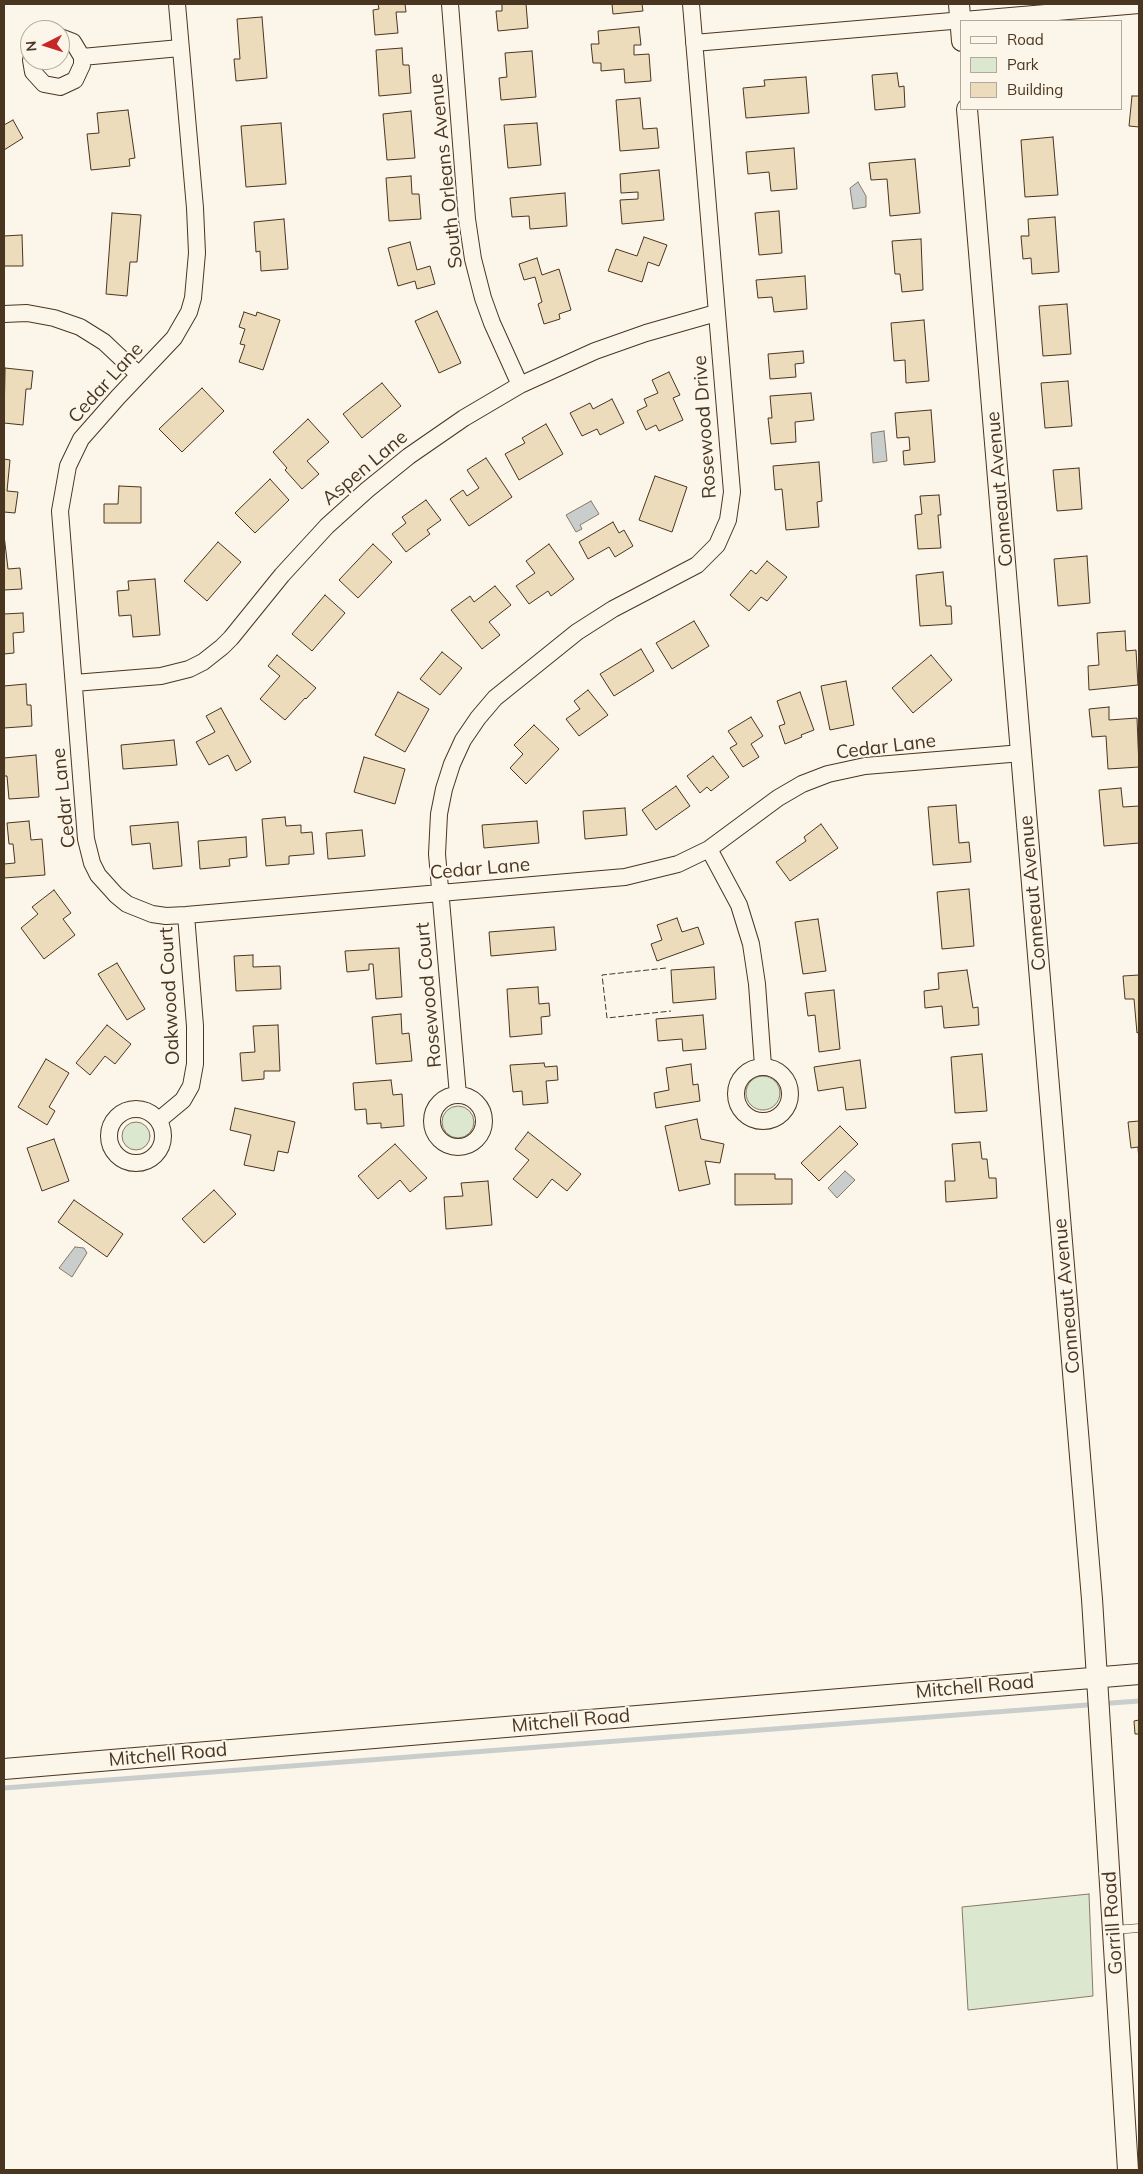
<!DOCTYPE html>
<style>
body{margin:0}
#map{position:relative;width:1143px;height:2174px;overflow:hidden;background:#fbf6e9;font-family:Mulish,sans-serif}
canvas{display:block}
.frame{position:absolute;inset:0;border:5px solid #4a3520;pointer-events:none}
.legend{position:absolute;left:960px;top:20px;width:162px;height:90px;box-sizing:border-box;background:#fbf6e9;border:1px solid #b4a999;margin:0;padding:6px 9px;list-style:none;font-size:15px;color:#4a3520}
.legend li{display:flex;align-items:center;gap:10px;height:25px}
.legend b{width:25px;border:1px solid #b4a999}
.north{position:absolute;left:20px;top:20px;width:50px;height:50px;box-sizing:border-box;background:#fbf6e9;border:1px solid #b4a999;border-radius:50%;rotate:265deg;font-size:14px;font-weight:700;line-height:20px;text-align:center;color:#4a3520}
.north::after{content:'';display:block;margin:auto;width:18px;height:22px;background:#c62828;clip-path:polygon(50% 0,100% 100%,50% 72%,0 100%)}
</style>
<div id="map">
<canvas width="1143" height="2174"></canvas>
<div class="frame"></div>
<ul class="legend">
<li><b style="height:6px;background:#fbf6e9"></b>Road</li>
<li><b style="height:14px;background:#dce7d0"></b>Park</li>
<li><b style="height:14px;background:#ecdcbc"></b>Building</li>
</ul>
<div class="north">N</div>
</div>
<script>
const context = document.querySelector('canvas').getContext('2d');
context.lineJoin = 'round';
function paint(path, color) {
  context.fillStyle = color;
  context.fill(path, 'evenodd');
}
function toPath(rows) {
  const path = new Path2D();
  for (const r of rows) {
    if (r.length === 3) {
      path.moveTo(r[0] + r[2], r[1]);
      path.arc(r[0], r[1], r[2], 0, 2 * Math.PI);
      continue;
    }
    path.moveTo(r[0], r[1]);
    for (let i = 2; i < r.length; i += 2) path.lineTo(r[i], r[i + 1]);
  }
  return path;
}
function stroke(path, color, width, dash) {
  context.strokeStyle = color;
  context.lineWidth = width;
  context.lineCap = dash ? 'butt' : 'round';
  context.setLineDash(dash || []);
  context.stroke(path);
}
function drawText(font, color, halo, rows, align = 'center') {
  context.font = font + ' Mulish,sans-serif';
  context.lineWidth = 4;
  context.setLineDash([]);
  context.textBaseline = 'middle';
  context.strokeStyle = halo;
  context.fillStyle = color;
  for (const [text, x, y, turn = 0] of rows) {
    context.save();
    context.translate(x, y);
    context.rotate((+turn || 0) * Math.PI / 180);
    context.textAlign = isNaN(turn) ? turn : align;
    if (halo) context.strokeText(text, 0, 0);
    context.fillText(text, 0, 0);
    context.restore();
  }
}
const green = toPath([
 [763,1093,17],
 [458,1122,16],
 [136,1136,14],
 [1089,1894,1093,1996,968,2010,962,1907,1089,1894]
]);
paint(green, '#dce7d0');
stroke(green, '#887966', 1);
const water = toPath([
 [858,182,866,196,866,207,853,209,850,188,858,182],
 [884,431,887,461,873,463,871,433,884,431],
 [591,501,599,514,580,525,582,529,576,532,566,515,591,501],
 [845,1171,855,1180,837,1198,828,1188,845,1171],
 [75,1247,84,1248,87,1253,72,1277,59,1268,75,1247]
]);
paint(water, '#c9cecd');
stroke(water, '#887966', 1);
stroke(toPath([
 [1111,1703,1139,1701],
 [4,1788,1087,1705]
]), '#c9cecd', 5);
const building = toPath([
 [378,4,405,4,406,12,396,12,398,33,375,35,373,10,379,9,378,4],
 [502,4,526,4,528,28,498,31,496,11,502,11,502,4],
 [612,4,642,4,643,11,613,14,612,4],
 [262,17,267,78,236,81,234,59,240,59,237,19,262,17],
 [639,27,641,45,634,45,634,55,649,54,651,81,625,83,624,69,601,71,601,63,593,63,591,44,599,44,598,31,639,27],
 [402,48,403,65,409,65,411,93,379,96,376,50,402,48],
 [532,51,536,97,501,100,499,78,507,77,505,53,532,51],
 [897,73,899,87,904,86,905,107,875,110,872,75,897,73],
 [806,77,809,113,746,118,743,88,765,86,764,80,806,77],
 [1132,96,1139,96,1139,127,1129,126,1132,96],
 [640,98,643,129,657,128,659,148,620,151,616,100,640,98],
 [128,110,135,158,129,159,130,166,91,170,87,134,99,133,97,113,128,110],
 [411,111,415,158,387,160,383,114,411,111],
 [13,120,23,138,4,150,4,125,13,120],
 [281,123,286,184,246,187,241,126,281,123],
 [537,123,541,165,508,168,504,125,537,123],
 [1053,137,1058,195,1025,197,1021,140,1053,137],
 [794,148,797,189,771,191,769,172,748,174,746,152,794,148],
 [915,159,920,213,890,216,887,179,871,180,869,163,915,159],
 [659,170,664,220,622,224,620,200,638,199,638,192,621,193,620,174,659,170],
 [411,176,412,194,419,194,421,219,389,221,386,178,411,176],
 [565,193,567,226,530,229,529,216,512,217,510,198,565,193],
 [779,211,782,253,759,255,755,213,779,211],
 [112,213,141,215,137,262,130,262,127,296,106,294,112,213],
 [1055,217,1059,272,1032,274,1031,258,1023,259,1021,236,1029,236,1028,219,1055,217],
 [284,219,288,269,261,271,260,251,256,252,254,222,284,219],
 [22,235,23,266,4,266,4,236,22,235],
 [644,237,667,245,659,266,648,262,642,282,608,271,616,249,637,256,644,237],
 [921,239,923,290,902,292,900,274,895,274,892,241,921,239],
 [410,242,417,270,430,266,435,284,417,289,415,281,398,286,388,248,410,242],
 [537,258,542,275,559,269,571,310,559,314,560,319,544,324,538,304,542,302,535,277,524,280,519,264,537,258],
 [805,276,807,309,774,312,772,297,758,298,756,280,805,276],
 [1067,304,1071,354,1043,356,1039,306,1067,304],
 [437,311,461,363,439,373,415,321,437,311],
 [244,312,256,316,257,312,280,320,263,370,239,362,245,345,240,344,245,329,239,327,244,312],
 [924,320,929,381,906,383,905,360,894,361,891,323,924,320],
 [803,351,804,363,795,364,796,377,770,379,768,354,803,351],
 [5,368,33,371,31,389,26,389,23,425,4,423,5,368],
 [669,372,680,395,673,398,683,420,659,431,656,425,646,430,637,411,647,406,644,399,658,393,652,380,669,372],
 [1068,381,1072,426,1045,428,1041,383,1068,381],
 [382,383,401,406,362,438,343,414,382,383],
 [202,388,224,411,182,452,159,429,202,388],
 [811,393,814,420,795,422,796,442,771,444,768,418,772,418,770,396,811,393],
 [612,399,624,423,600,435,597,429,582,436,570,413,590,403,593,409,612,399],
 [931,410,935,462,904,465,903,451,910,450,909,437,897,438,895,413,931,410],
 [308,419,329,442,307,461,319,474,302,489,285,470,287,468,273,452,308,419],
 [546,424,563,454,519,480,505,454,525,443,522,438,546,424],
 [486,458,512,497,469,526,450,499,463,490,467,496,479,488,467,470,486,458],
 [4,459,10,460,7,491,18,492,15,513,4,512,4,459],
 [819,462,822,501,817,502,819,527,786,530,782,489,775,490,773,466,819,462],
 [1079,468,1082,509,1057,511,1053,470,1079,468],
 [655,476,687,487,672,532,639,520,655,476],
 [270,479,289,500,255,533,235,513,270,479],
 [119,486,141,487,141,523,104,523,104,504,118,504,119,486],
 [939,495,941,515,938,515,941,548,918,549,915,515,922,514,920,496,939,495],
 [426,500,441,520,427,530,430,534,406,552,392,534,406,523,402,517,426,500],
 [613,522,619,533,624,530,633,546,615,557,609,547,588,559,579,542,613,522],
 [4,535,8,569,20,568,22,589,4,590,4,535],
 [218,542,241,562,207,601,184,581,218,542],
 [373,544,392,562,358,598,339,580,373,544],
 [549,544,574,579,551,596,548,591,529,604,516,586,535,573,526,561,549,544],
 [1087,556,1090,603,1058,606,1054,559,1087,556],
 [767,561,787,577,767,601,761,597,749,611,730,595,751,570,756,574,767,561],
 [943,572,946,606,951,606,952,624,920,626,916,575,943,572],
 [155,579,160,635,133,637,131,615,119,616,117,591,129,590,128,581,155,579],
 [495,586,511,605,489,622,500,635,482,649,451,610,470,596,474,602,495,586],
 [325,595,345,613,312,651,292,634,325,595],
 [23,613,24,632,13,633,14,653,4,654,4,614,23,613],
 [694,621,709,646,672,669,656,643,694,621],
 [1125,631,1126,651,1136,650,1138,685,1089,690,1088,666,1099,665,1097,633,1125,631],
 [641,649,654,671,614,696,600,674,641,649],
 [442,652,462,668,440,695,420,679,442,652],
 [277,655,316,688,306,699,305,698,285,720,260,699,280,676,268,666,277,655],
 [931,655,952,680,913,713,892,688,931,655],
 [846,681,854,725,830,730,821,686,846,681],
 [26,684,27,705,31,705,32,726,4,728,4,686,26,684],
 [588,690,608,715,579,736,566,719,580,709,574,701,588,690],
 [398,692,429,709,405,752,375,735,398,692],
 [800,692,814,730,801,735,802,737,785,744,779,726,785,724,777,701,800,692],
 [1109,707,1109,720,1137,718,1139,767,1108,769,1106,736,1092,737,1089,709,1109,707],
 [221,708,251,762,236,771,228,755,209,765,196,742,215,732,206,716,221,708],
 [751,717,763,736,751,744,759,757,743,767,730,748,737,744,728,731,751,717],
 [534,725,559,749,526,784,510,768,523,754,514,745,534,725],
 [174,740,177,765,123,769,121,745,174,740],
 [36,755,39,797,9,799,7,776,4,776,4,758,36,755],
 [713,756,729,777,711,791,707,787,700,793,687,776,713,756],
 [364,757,405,769,395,804,354,792,364,757],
 [676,786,690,806,656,830,642,810,676,786],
 [1121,788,1123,807,1139,806,1139,843,1104,846,1099,790,1121,788],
 [956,805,959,843,969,842,971,862,933,865,928,807,956,805],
 [625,808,627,835,585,839,583,811,625,808],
 [285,817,286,826,301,825,301,833,312,832,314,854,289,856,289,864,266,866,262,819,285,817],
 [29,821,31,840,42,839,45,875,4,878,4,864,15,863,13,844,9,844,7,823,29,821],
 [537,821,539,843,484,848,482,825,537,821],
 [178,822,182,866,153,869,150,843,132,845,130,826,178,822],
 [821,824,838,848,790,881,776,862,806,841,804,837,821,824],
 [362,830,365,856,328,859,326,833,362,830],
 [246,837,247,857,229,859,230,866,200,869,198,841,246,837],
 [969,889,974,946,942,949,937,892,969,889],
 [54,890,71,913,63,919,75,935,44,959,21,928,38,914,32,907,54,890],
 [677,918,682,932,698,927,704,944,657,961,651,944,662,940,657,925,677,918],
 [818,919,826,971,803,974,795,922,818,919],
 [554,927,556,950,491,956,489,932,554,927],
 [399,948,402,997,376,999,373,964,369,964,369,970,347,972,345,951,399,948],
 [253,955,253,967,280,966,281,989,236,991,234,956,253,955],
 [117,963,145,1009,127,1020,98,974,117,963],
 [714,967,716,999,673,1003,671,970,714,967],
 [967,970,973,1008,978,1007,979,1025,944,1028,942,1006,925,1008,924,991,939,989,938,973,967,970],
 [1139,975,1139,1032,1137,1033,1134,999,1125,999,1123,976,1139,975],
 [538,987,539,1004,549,1003,550,1016,541,1017,542,1034,510,1037,507,989,538,987],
 [834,990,840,1049,819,1052,815,1015,808,1016,805,993,834,990],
 [401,1014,402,1034,409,1033,412,1061,376,1064,372,1017,401,1014],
 [703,1015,706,1049,683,1051,682,1039,658,1041,656,1019,703,1015],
 [107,1025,131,1044,115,1064,105,1056,90,1075,76,1063,107,1025],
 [278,1025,280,1071,264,1071,264,1079,242,1081,240,1053,255,1052,253,1026,278,1025],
 [982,1054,987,1111,955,1113,951,1057,982,1054],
 [46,1059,69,1073,49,1107,55,1111,47,1125,18,1107,46,1059],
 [860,1060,866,1108,846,1110,843,1087,818,1091,814,1067,860,1060],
 [544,1063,545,1067,557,1066,558,1080,546,1081,548,1103,523,1105,522,1091,513,1092,510,1065,544,1063],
 [691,1064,693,1085,698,1084,700,1101,656,1108,654,1093,669,1090,666,1068,691,1064],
 [391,1080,393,1095,402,1094,404,1126,381,1128,381,1123,367,1124,366,1109,355,1110,353,1083,391,1080],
 [235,1108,295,1122,288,1153,278,1151,274,1171,244,1165,251,1135,230,1130,235,1108],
 [697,1119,701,1139,724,1144,720,1163,705,1161,710,1184,679,1191,665,1126,697,1119],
 [1139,1121,1139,1161,1138,1147,1131,1148,1128,1122,1139,1121],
 [840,1126,858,1144,819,1181,801,1163,840,1126],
 [528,1132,581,1174,567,1191,552,1179,537,1198,513,1179,529,1160,515,1149,528,1132],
 [54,1139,69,1181,42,1191,27,1148,54,1139],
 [980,1142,982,1159,987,1159,989,1178,996,1178,997,1198,946,1202,945,1181,955,1181,952,1144,980,1142],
 [395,1144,427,1178,410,1192,400,1180,378,1199,358,1176,395,1144],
 [735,1174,775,1174,775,1179,792,1179,792,1204,735,1205,735,1174],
 [488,1181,492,1225,446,1229,444,1197,463,1196,461,1183,488,1181],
 [214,1190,236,1214,204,1243,182,1219,214,1190],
 [74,1200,123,1234,107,1257,58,1222,74,1200],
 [1139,1720,1139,1734,1135,1734,1134,1721,1139,1720]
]);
paint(building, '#ecdcbc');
stroke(building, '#4a3520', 1);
const service = toPath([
 [1114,1930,1139,1928]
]);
const minor = toPath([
 [177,4,195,208,197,253,193,298,189,312,174,338,118,397,81,439,68,466,60,511,86,839,92,863,98,875,116,895,127,904,152,914,166,916,186,915,625,877,678,864,709,849,778,798,802,784,828,774,865,766,1022,753],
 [450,4,467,219,473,259,483,298,492,323,520,385],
 [694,43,1139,5],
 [82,57,180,48],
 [31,60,33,72,44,84,60,87,75,80,82,65,82,57,73,42,60,37],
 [4,314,27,313,54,318,80,327,104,342,139,375],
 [74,683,161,676,189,669,203,662,222,647,231,638,282,575,327,526,367,490,409,456,464,418,520,385,595,351,646,333,716,313],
 [709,849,739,905,751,944,757,984,763,1066],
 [763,1094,27],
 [458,1095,437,854,439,814,444,789,452,764,463,740,478,718,495,698,577,632,613,609,697,565,717,545,728,520,732,492,691,4],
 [458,1121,26],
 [136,1136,27],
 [159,1120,183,1100,191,1086,195,1064,195,1026,186,915]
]);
const tertiary = toPath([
 [959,4,962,41],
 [967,109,1092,1599,1128,2170],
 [4,1769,1139,1674]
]);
stroke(service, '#4a3520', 9);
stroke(minor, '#4a3520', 18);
stroke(tertiary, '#4a3520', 22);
stroke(service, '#fbf6e9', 8);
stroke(minor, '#fbf6e9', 16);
stroke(tertiary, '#fbf6e9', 20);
stroke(toPath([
 [666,968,602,975,607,1018,671,1011]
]), '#4a3520', 1, [6, 2.5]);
drawText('19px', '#4a3520', '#fbf6e9', [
 ["South Orleans Avenue",446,171,-96],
 ["Cedar Lane",106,383,-48],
 ["Rosewood Drive",705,427,-94],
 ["Aspen Lane",365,468,-40],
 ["Conneaut Avenue",1000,489,-95],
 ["Cedar Lane",886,747,-7],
 ["Cedar Lane",64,798,-96],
 ["Cedar Lane",480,869,-5],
 ["Conneaut Avenue",1033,893,-95],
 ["Rosewood Court",429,995,-95],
 ["Oakwood Court",170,996,-93],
 ["Conneaut Avenue",1067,1296,-95],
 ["Mitchell Road",975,1687,-5],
 ["Mitchell Road",571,1721,-5],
 ["Mitchell Road",168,1755,-5],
 ["Gorrill Road",1113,1923,-94]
]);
</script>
